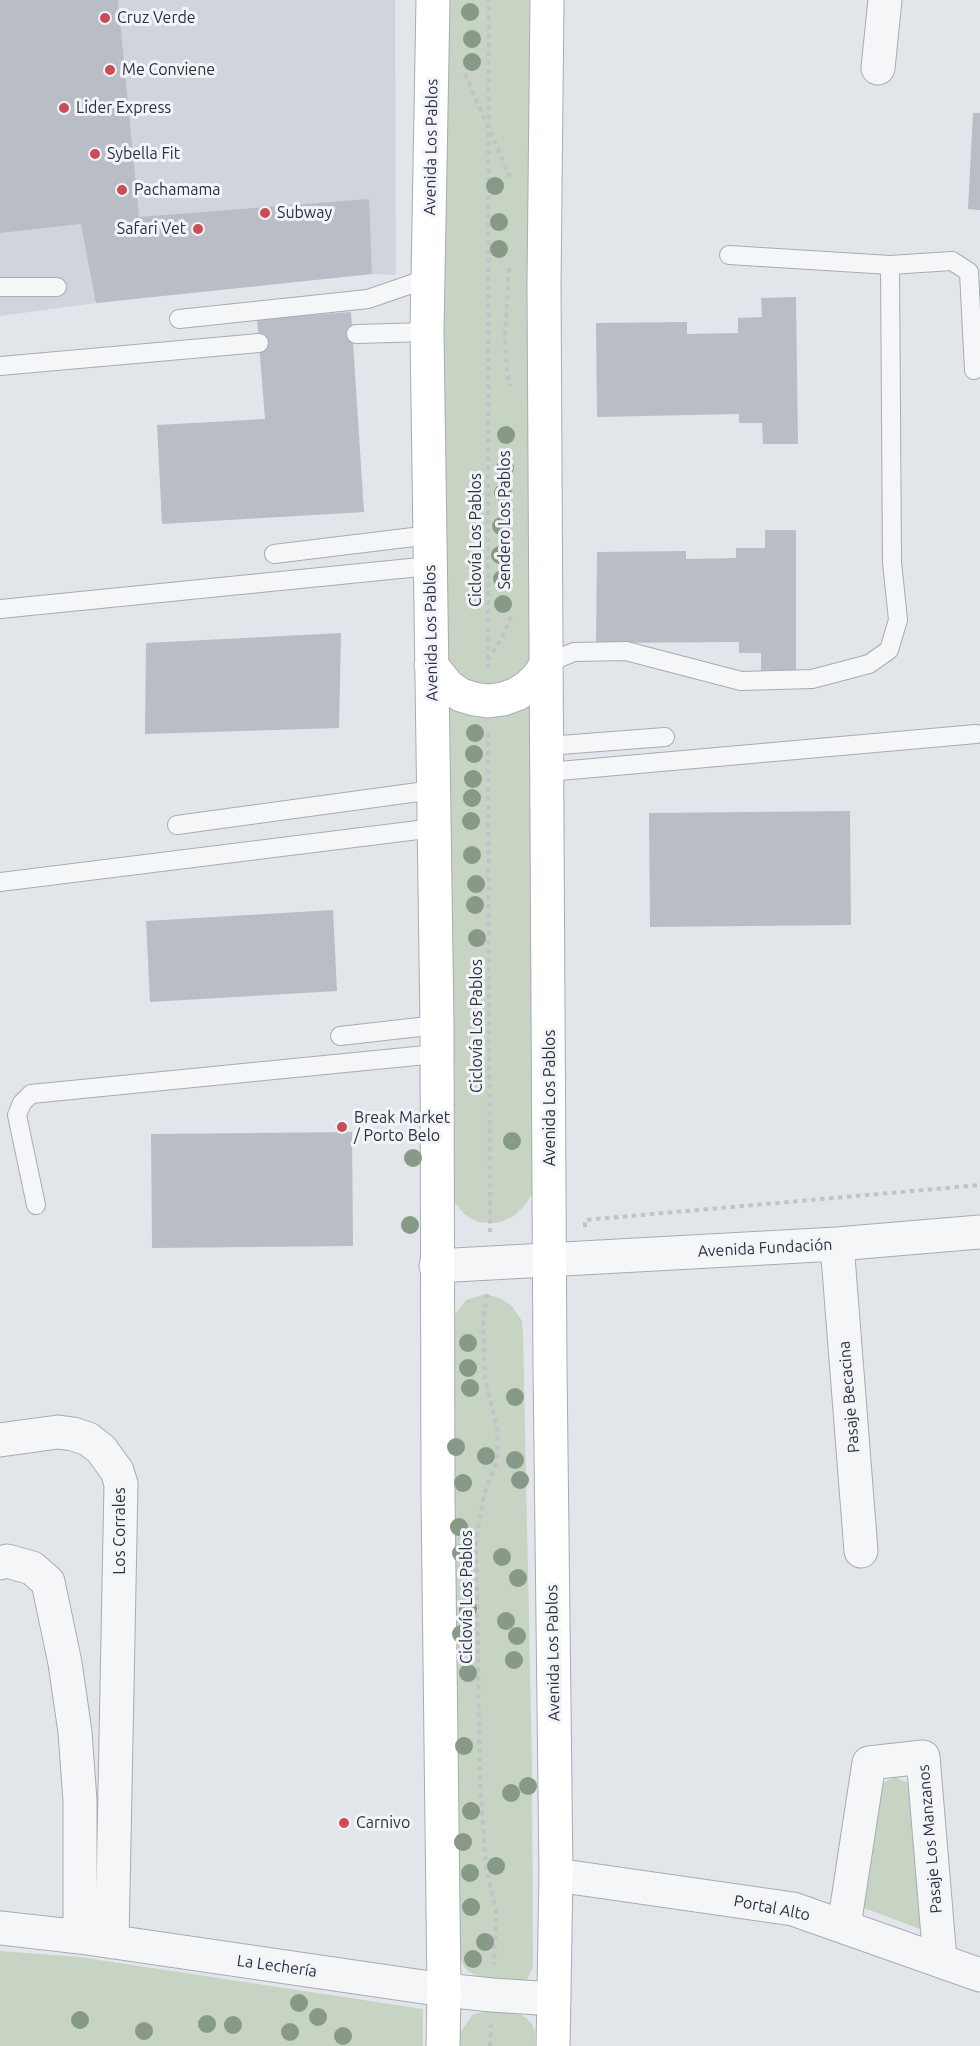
<!DOCTYPE html>
<meta charset="utf-8">
<style>
body{margin:0}
canvas{display:block;background:#e2e5ea}
</style>
<canvas width="980" height="2046"></canvas>
<script>
const context = document.querySelector('canvas').getContext('2d');
context.lineJoin = 'round';
function paint(path, color) {
  context.fillStyle = color;
  context.fill(path, 'evenodd');
}
function toPath(rows) {
  const path = new Path2D();
  for (const r of rows) {
    path.moveTo(r[0], r[1]);
    for (let i = 2; i < r.length; i += 2) path.lineTo(r[i], r[i + 1]);
  }
  return path;
}
function stroke(path, color, width, dash) {
  context.strokeStyle = color;
  context.lineWidth = width;
  context.lineCap = dash ? 'butt' : 'round';
  context.setLineDash(dash || []);
  context.stroke(path);
}
function drawText(font, color, halo, rows, align = 'center') {
  context.font = font + ' Ubuntu,sans-serif';
  context.lineWidth = 6;
  context.setLineDash([]);
  context.textBaseline = 'middle';
  context.strokeStyle = halo;
  context.fillStyle = color;
  for (const [text, x, y, turn = 0] of rows) {
    context.save();
    context.translate(x, y);
    context.rotate((+turn || 0) * Math.PI / 180);
    context.textAlign = isNaN(turn) ? turn : align;
    if (halo) context.strokeText(text, 0, 0);
    context.fillText(text, 0, 0);
    context.restore();
  }
}
paint(toPath([
 [0,0,395,0,396,275,372,274,96,303,0,316]
]), '#d0d4dc');
paint(toPath([
 [440,0,529,0,532,1099,535,1171,533,1193,525,1205,514,1216,501,1222,493,1223,478,1222,465,1215,450,1197],
 [486,1294,499,1298,511,1305,522,1321,523,1333,532,1764,533,1966,527,1980,520,1983,483,1978,469,1972,464,1967,461,1959,459,1944,452,1318,466,1300],
 [895,1777,908,1783,923,1930,864,1908,883,1783],
 [0,1951,79,1957,423,2009,423,2046,0,2046],
 [512,2010,526,2018,532,2024,535,2032,535,2046,457,2046,459,2034,473,2014,488,2011]
]), '#c7d3c3');
paint(toPath([
 [0,0,118,0,139,217,369,199,372,274,96,303,81,224,0,233],
 [973,113,980,113,980,210,968,209],
 [796,297,798,444,763,444,762,423,739,423,739,414,597,417,596,323,687,322,687,334,738,333,738,318,762,317,761,298],
 [351,312,364,512,162,524,157,425,265,419,257,319],
 [765,530,796,530,796,674,761,674,761,653,739,653,739,642,596,643,597,552,686,551,686,559,736,558,736,548,765,548],
 [341,633,339,728,145,734,146,643],
 [850,811,851,925,650,927,649,813],
 [333,910,337,991,150,1002,146,921],
 [352,1132,353,1246,152,1248,151,1134]
]), '#b9bec6');
const service = toPath([
 [729,255,890,265,952,261,969,272,974,370],
 [0,287,57,287],
 [179,319,368,299,429,278],
 [356,334,427,332],
 [0,366,259,343],
 [274,554,430,535],
 [0,609,430,566],
 [547,663,574,652,626,651,741,681,812,679,869,664,889,650,898,620,892,562,890,265],
 [547,746,665,737],
 [548,772,976,734],
 [177,825,433,790],
 [0,882,434,828],
 [340,1036,437,1025],
 [36,1205,17,1115,22,1103,31,1094,436,1054]
]);
const minor = toPath([
 [878,68,885,0],
 [837,1244,861,1551],
 [436,1266,837,1244,980,1232],
 [0,1440,58,1432,73,1434,88,1439,101,1449,117,1471,121,1484,112,1942],
 [0,1563,7,1561,32,1568,48,1582,65,1663,75,1732,80,1801,80,1937],
 [556,1875,793,1909,980,1975],
 [844,1926,869,1763,923,1757,940,1960],
 [0,1928,80,1937,444,1990,492,1995,554,1999]
]);
const secondary = toPath([
 [433,0,427,332,437,1025,438,1495,444,1990,443,2046],
 [547,0,544,285,550,1366,556,1875,553,2046],
 [431,665,449,687,461,695,474,699,488,701,503,699,517,694,529,686,539,676,547,663]
]);
stroke(service, '#a7acb4', 20);
stroke(minor, '#a7acb4', 35);
stroke(secondary, '#a7acb4', 35);
stroke(toPath([
 [465,74,510,177],
 [509,268,505,337,507,373,510,386],
 [488,660,502,637,512,614],
 [488,668,489,0],
 [488,733,490,1232],
 [585,1227,585,1220,980,1185],
 [487,1294,483,1324,485,1378,497,1428,498,1453,495,1466,484,1495,476,1540,480,1781,486,1868,496,1910,494,1964],
 [490,2046,491,2025]
]), '#c0c3c8', 4, [4.5, 4.5]);
stroke(service, '#f5f6f8', 18);
stroke(minor, '#f5f6f8', 33);
stroke(secondary, '#fff', 33);
context.fillStyle = '#879a88';
for (const [x, y] of [
 [470,12],
 [472,39],
 [472,62],
 [495,186],
 [499,222],
 [499,249],
 [506,435],
 [505,468],
 [503,493],
 [501,526],
 [500,555],
 [502,579],
 [503,604],
 [475,733],
 [474,754],
 [473,779],
 [472,798],
 [471,821],
 [472,855],
 [476,884],
 [475,905],
 [477,938],
 [512,1141],
 [413,1158],
 [410,1225],
 [468,1343],
 [468,1368],
 [470,1388],
 [515,1397],
 [456,1447],
 [486,1456],
 [515,1460],
 [520,1480],
 [463,1483],
 [459,1527],
 [461,1553],
 [502,1557],
 [518,1578],
 [468,1609],
 [506,1621],
 [461,1634],
 [517,1636],
 [514,1660],
 [468,1673],
 [464,1746],
 [528,1786],
 [511,1793],
 [471,1811],
 [463,1842],
 [496,1866],
 [470,1873],
 [471,1907],
 [485,1942],
 [473,1959],
 [299,2003],
 [318,2017],
 [80,2020],
 [207,2024],
 [233,2025],
 [144,2031],
 [290,2032],
 [343,2036]
]) {
  context.beginPath();
  context.arc(x, y, 9, 0, 2 * Math.PI);
  context.fill();
}
for (const [x, y, r, color] of [
 [105,18,6,"#ca4c59"],
 [110,70,6,"#ca4c59"],
 [64,108,6,"#ca4c59"],
 [95,154,6,"#ca4c59"],
 [122,190,6,"#ca4c59"],
 [265,213,6,"#ca4c59"],
 [198,229,6,"#ca4c59"],
 [342,1127,6,"#ca4c59"],
 [344,1823,6,"#ca4c59"]
]) {
  const dot = new Path2D();
  dot.arc(x, y, r, 0, 2 * Math.PI);
  context.fillStyle = color;
  context.fill(dot);
  stroke(dot, '#f2f4f7', 2);
}
drawText('16px', '#2a3241', '#f2f4f7', [
 ["Cruz Verde",117,18],
 ["Me Conviene",122,70],
 ["Lider Express",76,108],
 ["Sybella Fit",107,154],
 ["Pachamama",134,190],
 ["Subway",277,213],
 ["Safari Vet",186,229,"right"],
 ["Break Market",354,1118],
 ["/ Porto Belo",354,1136],
 ["Carnivo",356,1823]
], 'left');
drawText('16px', '#2a3241', '#f2f4f7', [
 ["Avenida Los Pablos",431,147,-89],
 ["Sendero Los Pablos",505,520,-90],
 ["Ciclovía Los Pablos",476,540,-90],
 ["Avenida Los Pablos",431,633,-91],
 ["Ciclovía Los Pablos",477,1026,-90],
 ["Avenida Los Pablos",550,1098,-90],
 ["Avenida Fundación",765,1248,-3],
 ["Pasaje Becacina",849,1397,-95],
 ["Los Corrales",120,1531,-90],
 ["Ciclovía Los Pablos",467,1597,-90],
 ["Avenida Los Pablos",553,1653,-91],
 ["Pasaje Los Manzanos",930,1839,-95],
 ["Portal Alto",772,1908,11],
 ["La Lechería",277,1966,8]
]);
</script>
